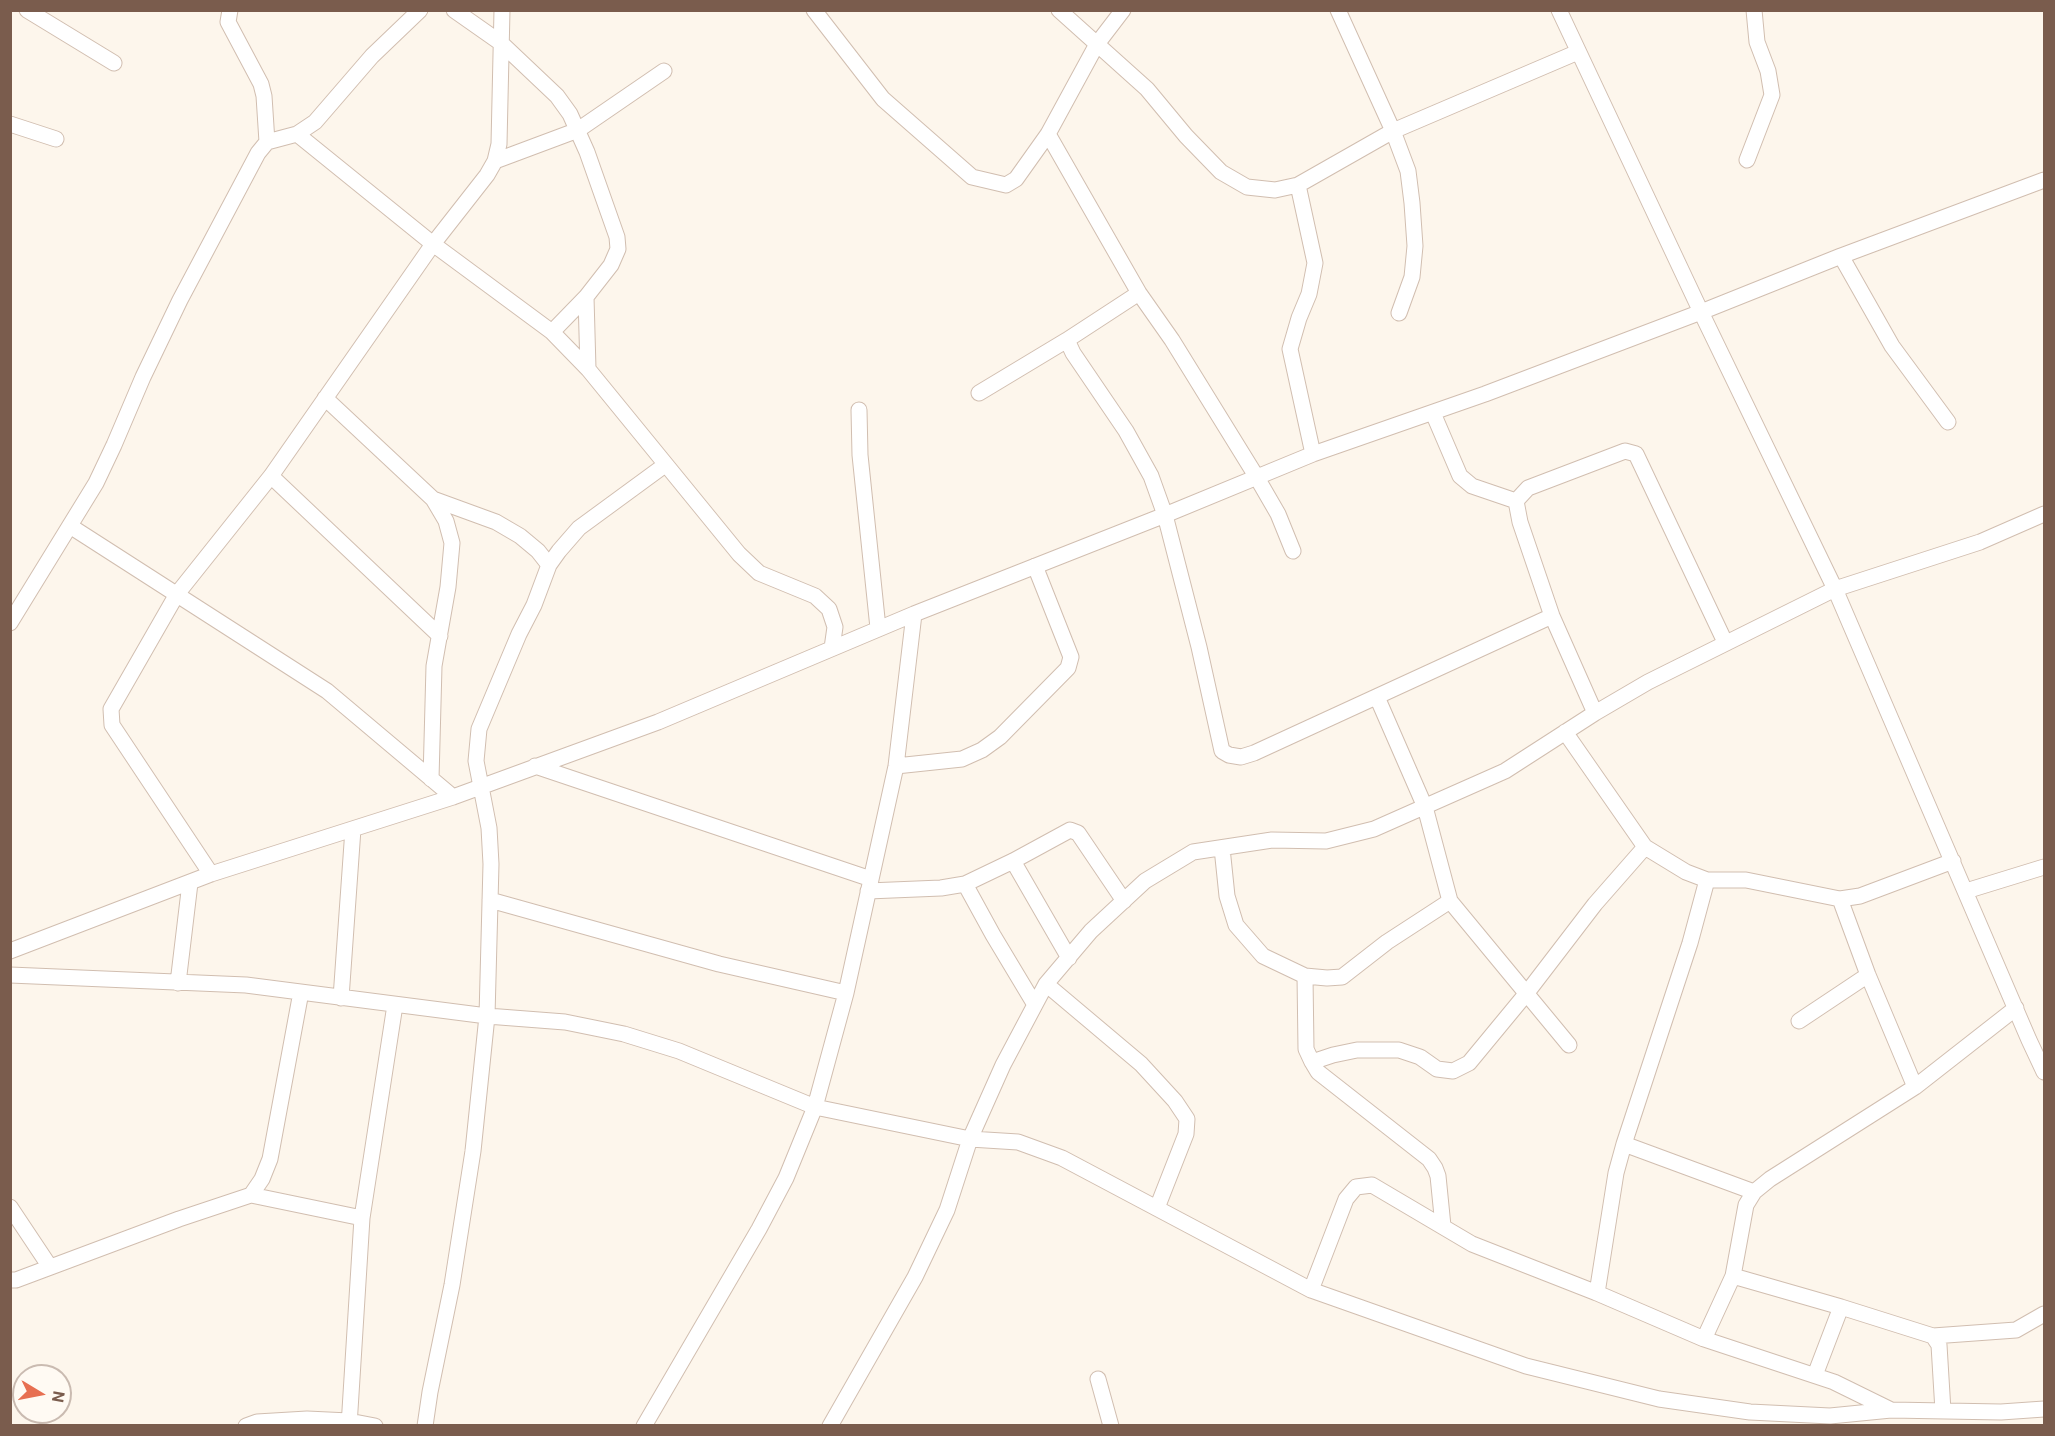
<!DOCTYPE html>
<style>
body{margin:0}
#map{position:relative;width:2055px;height:1436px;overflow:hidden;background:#fdf6ec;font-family:Roboto,sans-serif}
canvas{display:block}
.frame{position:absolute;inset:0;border:12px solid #7a5c4d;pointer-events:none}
.north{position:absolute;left:12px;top:1364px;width:60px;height:60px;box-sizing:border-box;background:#fffaf3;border:2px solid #cabbb1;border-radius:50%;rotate:100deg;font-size:16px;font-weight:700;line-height:24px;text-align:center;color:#7a5c4d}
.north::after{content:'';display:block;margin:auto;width:21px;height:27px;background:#e76f51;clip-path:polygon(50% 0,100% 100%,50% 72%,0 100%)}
</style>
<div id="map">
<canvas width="2055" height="1436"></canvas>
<div class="frame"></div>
<div class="north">N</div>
</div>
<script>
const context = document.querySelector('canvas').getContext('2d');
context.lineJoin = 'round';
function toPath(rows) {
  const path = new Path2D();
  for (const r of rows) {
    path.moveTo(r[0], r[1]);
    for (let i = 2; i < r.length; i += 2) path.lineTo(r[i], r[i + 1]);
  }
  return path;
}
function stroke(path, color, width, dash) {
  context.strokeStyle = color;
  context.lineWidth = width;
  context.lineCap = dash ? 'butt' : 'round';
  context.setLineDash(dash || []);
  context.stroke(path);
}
const minor = toPath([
 [27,10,114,63],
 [230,10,228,22,261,84,264,96,267,142],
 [454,10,501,43,557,96,570,114,587,152,617,237,618,249,611,265,586,297,552,332],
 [814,10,883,99,972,177,1006,185,1016,179,1048,134,1097,44,1123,10],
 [1059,10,1147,89,1186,136,1221,172,1247,187,1275,190,1298,185,1393,131,1578,52],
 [1338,10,1393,131,1408,171,1412,203,1415,246,1412,277,1399,313],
 [1559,10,1701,312,1835,589,2029,1040,2044,1072],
 [10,124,56,139],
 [297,134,433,244,552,332,588,369,739,554,759,573,815,596,829,609,835,627,832,648],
 [1048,134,1139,293,1172,340,1256,476,1278,514,1293,551],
 [1747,160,1772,95,1768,71,1757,42,1754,10],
 [495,161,578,130,664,71],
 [1298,185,1315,263,1309,294,1299,318,1290,349,1313,454],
 [1841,256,1892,346,1948,422],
 [1139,293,1067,340,1073,353,1126,431,1151,476,1165,515,1199,647,1222,751,1229,755,1241,757,1254,753,1552,616],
 [586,297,588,369],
 [979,393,1067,340],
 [325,398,433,499,446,521,452,543,448,587,434,666,431,779],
 [859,410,860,455,878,628],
 [1433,413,1460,476,1472,486,1516,501],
 [271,476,440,636],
 [433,499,496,522,520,536,538,551,549,565],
 [1516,501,1528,488,1625,451,1636,454,1725,642],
 [1516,501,1520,522,1552,616,1595,713],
 [70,526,327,691,453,797],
 [10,623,96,483,114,445,143,377,180,300,258,153,267,142,297,134,315,122,372,56,420,10],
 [1377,697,1425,807,1450,901,1569,1045],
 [1565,732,1645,847,1686,872,1707,880,1746,880,1840,899,1860,896,1953,861],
 [535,766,871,879],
 [896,766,962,759,982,750,1000,737,1068,668,1071,657,1035,566],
 [1222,848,1227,896,1236,925,1263,956,1305,976,1327,978,1342,977,1387,942,1450,901],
 [1013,861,1069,958],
 [211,874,112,725,111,709,177,594,271,476,433,244,487,175,495,161,499,144,502,10],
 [965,884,993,935,1035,1005],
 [868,891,941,888,965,884,1013,861,1070,830,1078,833,1124,901],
 [1966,891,2044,867],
 [1840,899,1868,975,1915,1087],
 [490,900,719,964,846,993],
 [10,951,211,874,453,797,658,722,914,614,1165,515,1313,454,1485,394,1701,312,1841,256,2044,180],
 [10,975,246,985,487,1016,565,1022,624,1034,679,1051,815,1107,970,1139,1018,1142,1062,1158,1311,1290,1526,1366,1659,1399,1750,1412,1830,1416,1891,1410,2001,1412,2044,1409],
 [1305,976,1306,1049,1312,1062,1318,1072,1429,1159,1435,1168,1438,1176,1443,1226],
 [178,983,190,883],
 [1046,984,1141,1064,1175,1101,1187,1119,1186,1134,1157,1208],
 [341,998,353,829],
 [1799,1021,1868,975],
 [1312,1062,1333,1055,1357,1050,1399,1050,1420,1057,1437,1069,1453,1071,1469,1063,1526,994,1595,904,1645,847],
 [1624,1144,1754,1192],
 [251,1195,362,1218],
 [10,1207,50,1267],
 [1733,1276,1841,1307,1933,1336,1939,1345,1943,1411],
 [10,1280,16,1280,179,1219,251,1195,262,1179,270,1159,301,992],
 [1311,1290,1346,1199,1356,1187,1372,1185,1472,1244,1597,1293,1704,1339,1834,1382,1891,1410],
 [1597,1293,1616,1173,1624,1144,1690,943,1707,880],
 [1933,1336,2016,1330,2044,1314],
 [1704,1339,1733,1276,1746,1205,1754,1192,1770,1179,1915,1087,2016,1008],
 [1815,1375,1841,1307],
 [1098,1379,1111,1426],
 [246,1426,257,1422,307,1419,349,1421,375,1426],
 [349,1426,362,1218,395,1005],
 [425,1426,430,1392,452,1285,473,1151,487,1016,491,864,489,828,476,761,479,729,519,634,534,605,549,565,559,551,579,528,665,465],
 [644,1426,759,1229,786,1178,815,1107,846,993,896,766,914,614],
 [830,1426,915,1277,947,1210,970,1139,1003,1065,1046,984,1091,931,1145,881,1193,852,1272,840,1326,841,1374,829,1505,771,1595,713,1648,682,1835,589,1980,542,2044,514]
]);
stroke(minor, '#d1beb0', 17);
stroke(minor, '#fff', 15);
</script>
